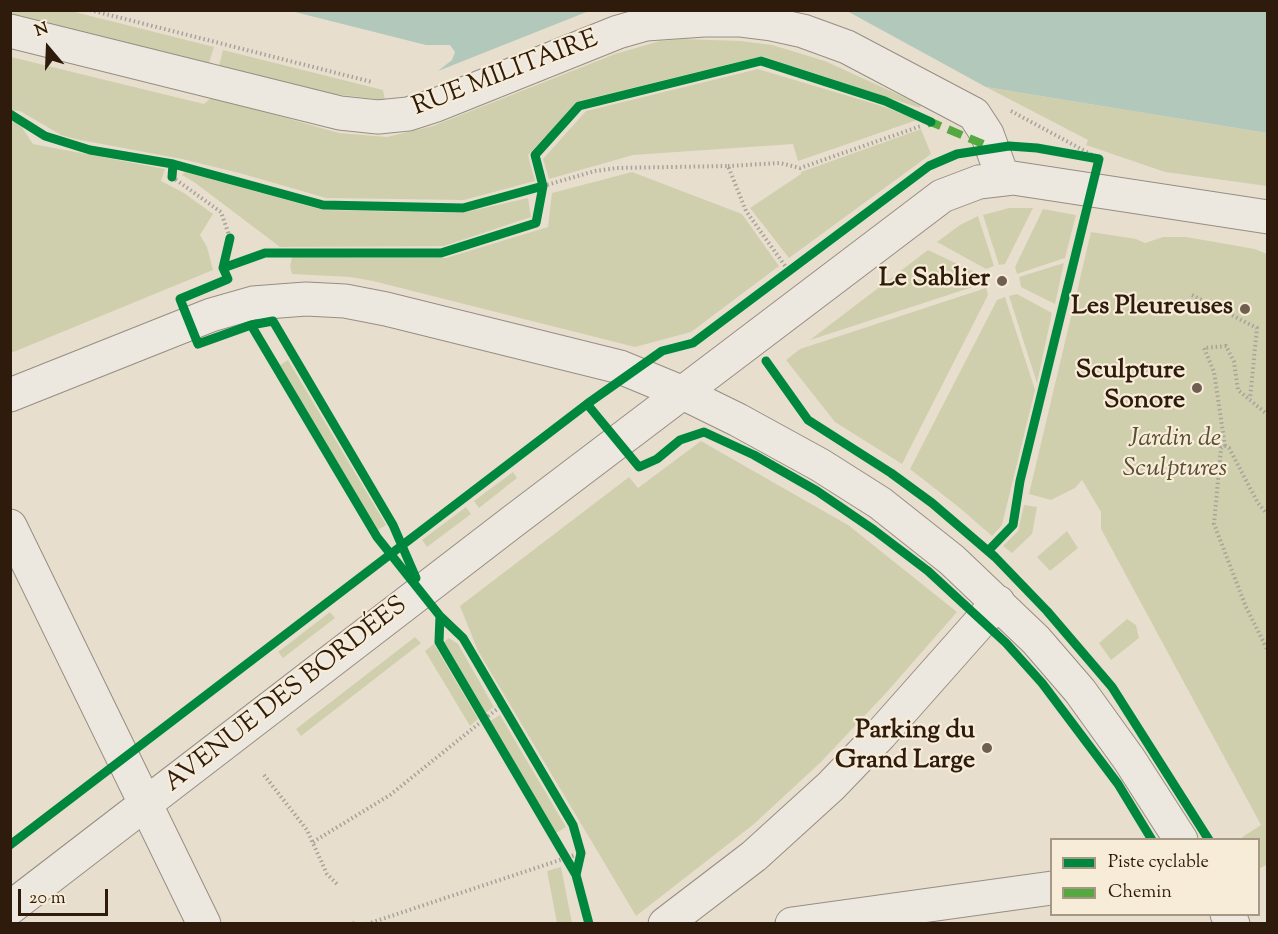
<!DOCTYPE html>
<meta charset="utf-8">
<style>
body{margin:0}
#map{position:relative;width:1278px;height:934px;overflow:hidden;background:#e8dece;font-family:"Sorts Mill Goudy",serif}
canvas{display:block}
.frame{position:absolute;inset:0;border:12px solid #2e1b0c;pointer-events:none}
.legend{position:absolute;left:1050px;top:838px;width:210px;height:78px;box-sizing:border-box;background:#f7ecd8;border:2px solid #a79886;margin:0;padding:8px 10px;list-style:none;font-size:18px;color:#2e1b0c}
.legend li{display:flex;align-items:center;gap:12px;height:30px}
.legend b{width:30px;border:2px solid #a79886}
.north{position:absolute;left:18px;top:18px;width:60px;height:60px;-webkit-text-stroke:4px #f7ecd8;paint-order:stroke;rotate:341deg;font-size:16px;font-weight:700;line-height:24px;text-align:center;color:#2e1b0c}
.north::after{content:'';display:block;margin:auto;width:21px;height:27px;background:#2e1b0c;clip-path:polygon(50% 0,100% 100%,50% 72%,0 100%)}
.scale{position:absolute;left:18px;top:889px;width:90px;height:27px;box-sizing:border-box;border:3px solid #2e1b0c;border-top:0;padding-left:8px;font-size:18px;line-height:21px;white-space:nowrap;color:#2e1b0c;-webkit-text-stroke:4px #f7ecd8;paint-order:stroke}
</style>
<div id="map">
<canvas width="1278" height="934"></canvas>
<div class="frame"></div>
<ul class="legend">
<li><b style="height:8px;background:#00873e"></b>Piste cyclable</li>
<li><b style="height:8px;background:#54a941"></b>Chemin</li>
</ul>
<div class="north">N</div>
<div class="scale">20 m</div>
</div>
<script>
const context = document.querySelector('canvas').getContext('2d');
context.lineJoin = 'round';
function paint(path, color) {
  context.fillStyle = color;
  context.fill(path, 'evenodd');
}
function toPath(rows) {
  const path = new Path2D();
  for (const r of rows) {
    path.moveTo(r[0], r[1]);
    for (let i = 2; i < r.length; i += 2) path.lineTo(r[i], r[i + 1]);
  }
  return path;
}
function stroke(path, color, width, dash) {
  context.strokeStyle = color;
  context.lineWidth = width;
  context.lineCap = dash ? 'butt' : 'round';
  context.setLineDash(dash || []);
  context.stroke(path);
}
function drawText(font, color, halo, rows, align = 'center') {
  context.font = font + ' "Sorts Mill Goudy",serif';
  context.lineWidth = 4.5;
  context.setLineDash([]);
  context.textBaseline = 'middle';
  context.strokeStyle = halo;
  context.fillStyle = color;
  for (const [text, x, y, turn = 0] of rows) {
    context.save();
    context.translate(x, y);
    context.rotate((+turn || 0) * Math.PI / 180);
    context.textAlign = isNaN(turn) ? turn : align;
    if (halo) context.strokeText(text, 0, 0);
    context.fillText(text, 0, 0);
    context.restore();
  }
}
paint(toPath([
 [11,11,71,11,214,47,209,63,11,15],
 [682,39,741,41,772,45,825,61,921,105,920,108,762,56,579,101,528,155,535,181,464,200,326,198,243,174,182,159,75,139,61,135,20,111,11,110,11,57,204,104,212,97,339,133,387,137,433,126,615,54,660,41],
 [223,50,383,90,385,100,334,94,219,66],
 [758,69,885,107,917,120,798,161,793,144,633,155,549,179,543,159,586,111],
 [986,87,1267,133,1267,186,1165,172,1086,145,1088,140],
 [11,121,19,123,33,144,165,169,161,181,184,193,213,214,200,235,207,247,213,270,11,353],
 [921,129,931,154,789,258,750,208,801,174,801,172],
 [185,172,323,210,462,213,528,198,531,217,444,246,280,247,194,182,182,175],
 [632,172,742,214,779,266,691,332,635,347,373,281,350,277,292,274,290,266,292,257,446,258,548,227,552,193],
 [1009,208,1033,208,1005,264,999,265,983,215],
 [1043,209,1076,215,1065,258,1017,274,1015,267],
 [978,216,994,266,986,269,937,242,960,225],
 [1091,232,1136,239,1145,243,1163,237,1186,237,1255,249,1267,254,1268,864,1259,869,1258,840,1241,839,1244,836,1261,825,1101,529,1101,512,1082,480,1075,488,1051,500,1029,494],
 [928,250,983,276,985,283,810,340],
 [1064,263,1055,304,1021,287,1019,277],
 [986,288,988,295,902,464,835,422,786,360,800,349],
 [1017,294,1052,313,1037,383,1009,296],
 [1005,297,1035,390,1002,525,992,536,961,509,910,469,997,300],
 [288,360,386,525,378,530,280,365],
 [701,441,848,525,957,612,886,693,821,762,754,824,636,916,478,651,460,606,629,477,638,488],
 [513,472,517,478,479,508,474,501],
 [1024,505,1037,507,1032,534,1012,553,1003,546,1018,531],
 [466,507,471,514,427,547,422,540],
 [1067,531,1078,548,1050,571,1037,557],
 [330,612,335,618,283,658,278,652],
 [1127,619,1136,625,1139,638,1111,660,1099,643],
 [415,637,421,643,301,736,296,729],
 [449,638,458,644,494,707,486,713,444,642],
 [434,644,478,719,470,726,425,651],
 [500,715,566,827,556,833,490,721],
 [561,867,572,923,557,923,547,871]
]), '#d0cfad');
paint(toPath([
 [291,11,589,10,589,11,438,71,452,60,455,52,450,45,426,45],
 [847,11,1267,11,1267,133,986,87]
]), '#b2c8ba');
const minor = toPath([
 [10,31,340,113,378,117,408,114,436,105,618,32,646,24,704,20,739,20,771,24,803,31,847,47,974,114,987,134,1003,178],
 [10,395,211,315,253,303,306,299,345,301,386,309,620,367,683,393,738,420,820,465,880,503,952,560,1036,640,1080,691,1129,759,1181,840],
 [10,526,204,924],
 [10,908,512,522,942,196,979,182,1013,178,1268,217],
 [1227,914,1233,924],
 [665,924,754,856,831,786,881,734,998,602],
 [792,924,1052,888]
]);
stroke(minor, '#968e83', 35);
stroke(toPath([
 [90,10,372,82],
 [1011,111,1094,156],
 [728,166,780,163,800,168,921,126],
 [172,177,221,212,230,238],
 [543,186,595,171,617,168,728,166,746,211,788,270],
 [1192,295,1257,328,1250,399],
 [1225,446,1214,372,1204,348,1226,346,1234,362,1238,390,1268,415],
 [1268,515,1258,503,1229,448,1225,446,1221,448,1214,524,1246,607,1268,651],
 [264,775,307,830,327,874,338,885],
 [313,842,390,795,502,705],
 [352,922,353,924],
 [367,924,581,853]
]), '#a7a29a', 4, [1.5, 3]);
stroke(minor, '#ece7df', 33);
stroke(toPath([
 [927,124,931,122,990,147]
]), '#54a941', 8, [15, 8]);
stroke(toPath([
 [10,114,45,136,90,150,173,164,172,177],
 [173,164,323,205,463,208,543,186,535,155,579,106,761,61,885,101,931,122],
 [230,238,223,268,228,279,180,299,198,344,251,325,273,321,393,525,416,578],
 [223,268,265,253,441,253,536,223,543,186],
 [251,325,377,537,440,616,463,638,573,825,581,853,576,875],
 [766,361,808,420,891,473,932,503,995,557,1047,611,1112,687,1209,840],
 [587,404,639,467,657,459,680,440,704,432,754,455,817,491,874,530,928,571,1006,643,1042,683,1118,784,1152,840],
 [440,616,439,642,576,875,589,924],
 [10,845,587,404,662,351,693,343,929,166,957,154,1009,146,1037,148,1099,159,1020,481,1013,525,988,551]
]), '#00873e', 9);
for (const [x, y, r, color] of [
 [1002,281,6,"#6f5f50"],
 [1245,309,6,"#6f5f50"],
 [1197,388,6,"#6f5f50"],
 [987,748,6,"#6f5f50"]
]) {
  const dot = new Path2D();
  dot.arc(x, y, r, 0, 2 * Math.PI);
  context.fillStyle = color;
  context.fill(dot);
  stroke(dot, '#f7ecd8', 2);
}
drawText('26px', '#2e1b0c', '#f7ecd8', [
 ["RUE MILITAIRE",506,75,-21],
 ["AVENUE DES BORDÉES",287,696,-38]
]);
drawText('bold 26px', '#2e1b0c', '#f7ecd8', [
 ["Le Sablier",990,281],
 ["Les Pleureuses",1233,309],
 ["Sculpture",1185,373],
 ["Sonore",1185,403],
 ["Parking du",975,733],
 ["Grand Large",975,763]
], 'right');
drawText('italic 26px', '#594d34', '#f7ecd8', [
 ["Jardin de",1175,441],
 ["Sculptures",1175,471]
]);
</script>
